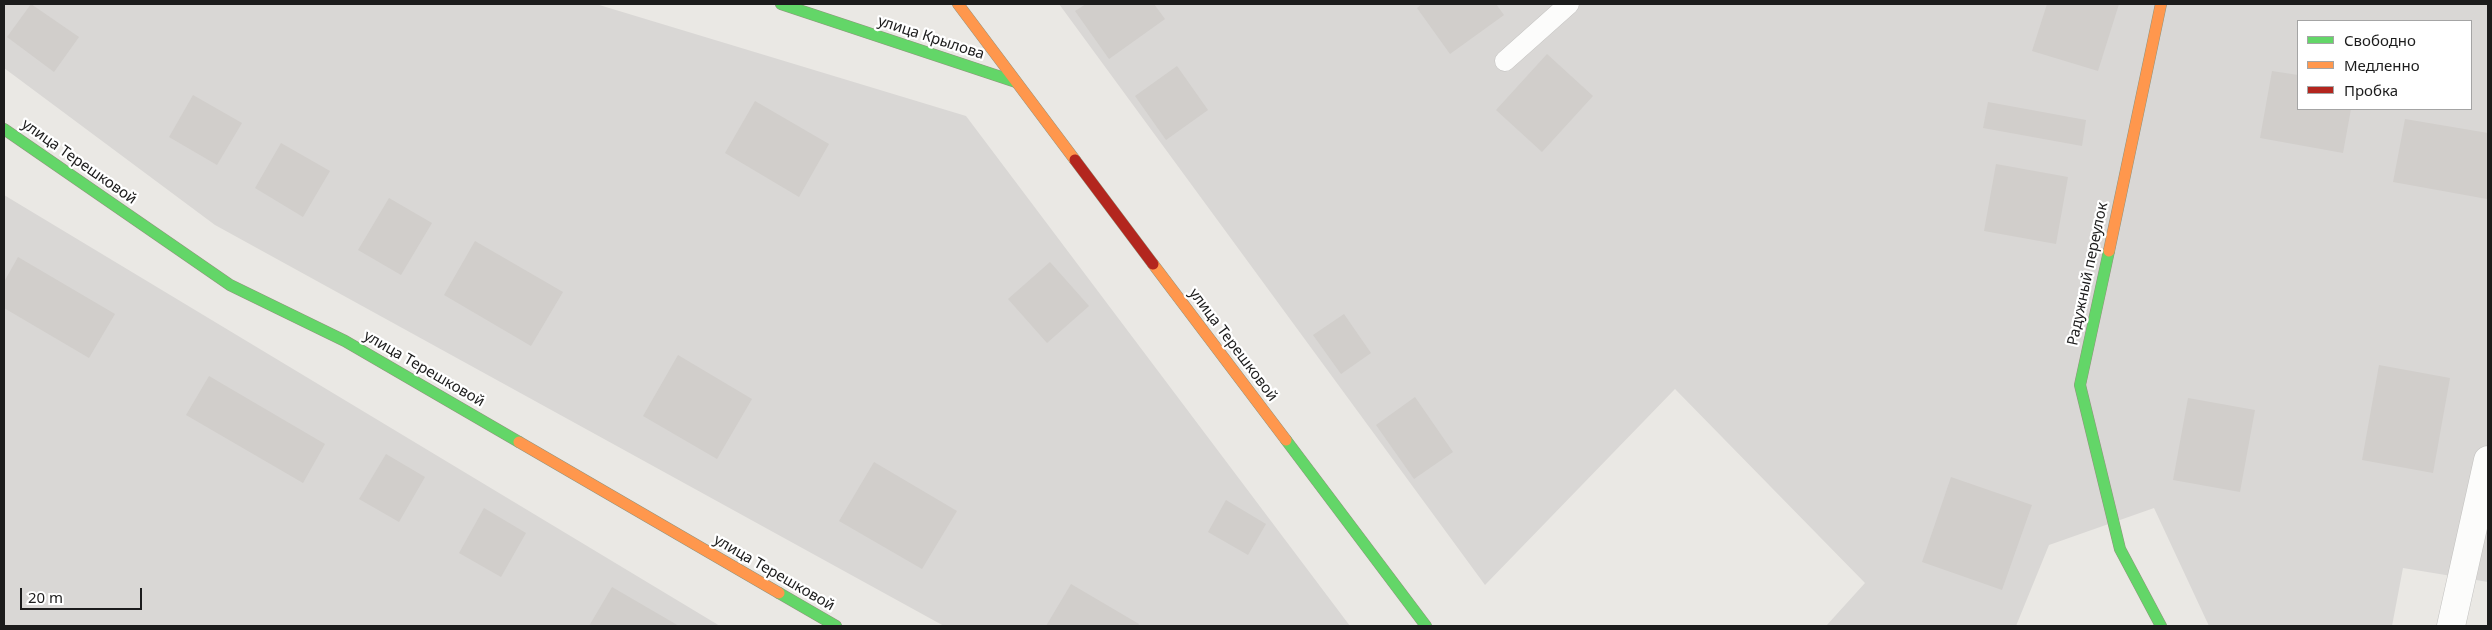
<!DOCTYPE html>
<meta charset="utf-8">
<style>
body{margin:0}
#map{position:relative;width:2492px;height:630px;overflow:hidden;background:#eae8e4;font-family:"Noto Sans",sans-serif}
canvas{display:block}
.frame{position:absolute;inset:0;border:5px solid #1c1c1c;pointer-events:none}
.legend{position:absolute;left:2297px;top:20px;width:175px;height:90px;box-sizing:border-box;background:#fff;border:1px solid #a4a4a4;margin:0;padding:6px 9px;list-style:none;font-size:15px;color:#1c1c1c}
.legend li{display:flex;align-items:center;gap:10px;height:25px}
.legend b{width:25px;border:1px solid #a4a4a4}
.scale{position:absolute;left:20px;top:588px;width:122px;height:22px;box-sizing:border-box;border:2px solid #1c1c1c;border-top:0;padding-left:6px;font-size:15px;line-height:18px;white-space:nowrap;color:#1c1c1c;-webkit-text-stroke:4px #fff;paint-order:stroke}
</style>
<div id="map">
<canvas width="2492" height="630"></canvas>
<div class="frame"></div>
<ul class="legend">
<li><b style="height:6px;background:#63d668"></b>Свободно</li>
<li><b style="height:6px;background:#ff974d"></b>Медленно</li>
<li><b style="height:6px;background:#b3261e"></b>Пробка</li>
</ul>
<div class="scale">20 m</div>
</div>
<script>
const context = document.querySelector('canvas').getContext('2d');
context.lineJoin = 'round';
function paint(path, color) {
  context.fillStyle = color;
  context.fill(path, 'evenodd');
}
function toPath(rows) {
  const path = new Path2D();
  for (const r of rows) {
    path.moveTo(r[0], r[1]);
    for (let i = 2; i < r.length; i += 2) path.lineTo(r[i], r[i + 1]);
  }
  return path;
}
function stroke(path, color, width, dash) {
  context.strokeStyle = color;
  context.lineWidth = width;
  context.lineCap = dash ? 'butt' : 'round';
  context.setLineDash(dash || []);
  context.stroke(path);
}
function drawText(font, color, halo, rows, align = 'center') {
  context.font = font + ' "Noto Sans",sans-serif';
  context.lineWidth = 4.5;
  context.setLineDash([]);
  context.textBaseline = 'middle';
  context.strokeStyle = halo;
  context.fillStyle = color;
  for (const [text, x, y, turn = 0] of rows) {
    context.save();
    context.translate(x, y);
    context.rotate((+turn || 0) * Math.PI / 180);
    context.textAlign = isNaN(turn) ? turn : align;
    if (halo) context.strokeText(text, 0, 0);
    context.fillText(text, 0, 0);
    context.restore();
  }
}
paint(toPath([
 [4,4,596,4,966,116,1350,626,944,626,215,225,4,68],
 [1059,4,2488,4,2488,582,2403,568,2392,626,2209,626,2154,508,2049,545,2016,626,1826,626,1865,583,1675,389,1485,585],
 [2298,21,2471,21,2471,109,2298,109],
 [4,195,720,626,4,626]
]), '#d9d7d5');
paint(toPath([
 [31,4,79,37,54,72,7,37],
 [1086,4,1154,4,1165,19,1109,59,1075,11],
 [1422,4,1496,4,1504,15,1450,54,1417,8],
 [2047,4,2119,4,2098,71,2032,51],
 [1547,54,1593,96,1542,152,1496,110],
 [1177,66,1208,110,1166,140,1135,96],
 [2272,71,2298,75,2298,109,2351,109,2343,153,2260,138],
 [193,95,242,123,217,165,169,137],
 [755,101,829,144,799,197,725,153],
 [1988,102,2086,120,2082,146,1983,128],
 [2405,119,2488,133,2487,199,2393,182],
 [281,143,330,171,303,217,255,188],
 [1996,164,2068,177,2056,244,1984,231],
 [389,198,432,223,401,275,358,250],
 [475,241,563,292,531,346,444,295],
 [18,257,115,314,89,358,4,308,4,282],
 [1050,262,1089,306,1047,343,1008,299],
 [1344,314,1371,353,1341,374,1313,335],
 [678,355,752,399,717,459,643,416],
 [2379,365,2450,378,2433,473,2362,460],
 [209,376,325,444,303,483,186,415],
 [1415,397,1453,452,1414,479,1376,425],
 [2188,398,2255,410,2240,492,2173,480],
 [386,454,425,477,399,522,359,499],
 [874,462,957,511,922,569,839,521],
 [1951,477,2032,505,2002,590,1922,562],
 [1226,500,1266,524,1248,555,1208,532],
 [484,508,526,533,501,577,459,553],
 [1071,584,1139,624,1138,626,1046,626],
 [612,587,679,626,589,626]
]), '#d1cecb');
const lane = toPath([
 [1505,61,1569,4]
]);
const street = toPath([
 [2451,626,2488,460]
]);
const fast = toPath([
 [781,4,1016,82],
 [4,129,230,285,345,341,519,442],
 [2109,251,2080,385,2120,549,2161,626],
 [1286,440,1426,626],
 [779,593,836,626]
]);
const slow = toPath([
 [958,4,1075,160],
 [2109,251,2161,4],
 [1153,264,1286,440],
 [519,442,779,593]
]);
const jam = toPath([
 [1075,160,1153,264]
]);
stroke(lane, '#c3c2c0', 21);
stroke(street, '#c3c2c0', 29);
stroke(fast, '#91937d', 12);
stroke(slow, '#91937d', 12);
stroke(jam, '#91937d', 12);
stroke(lane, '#fcfcfb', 20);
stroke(street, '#fcfcfb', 28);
stroke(fast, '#63d668', 11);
stroke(slow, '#ff974d', 11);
stroke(jam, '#b3261e', 11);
drawText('15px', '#1c1c1c', '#fff', [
 ["улица Крылова",931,38,18],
 ["улица Терешковой",79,162,35],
 ["Радужный переулок",2088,274,-78],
 ["улица Терешковой",1233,345,53],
 ["улица Терешковой",424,369,30],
 ["улица Терешковой",774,573,30]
]);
</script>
